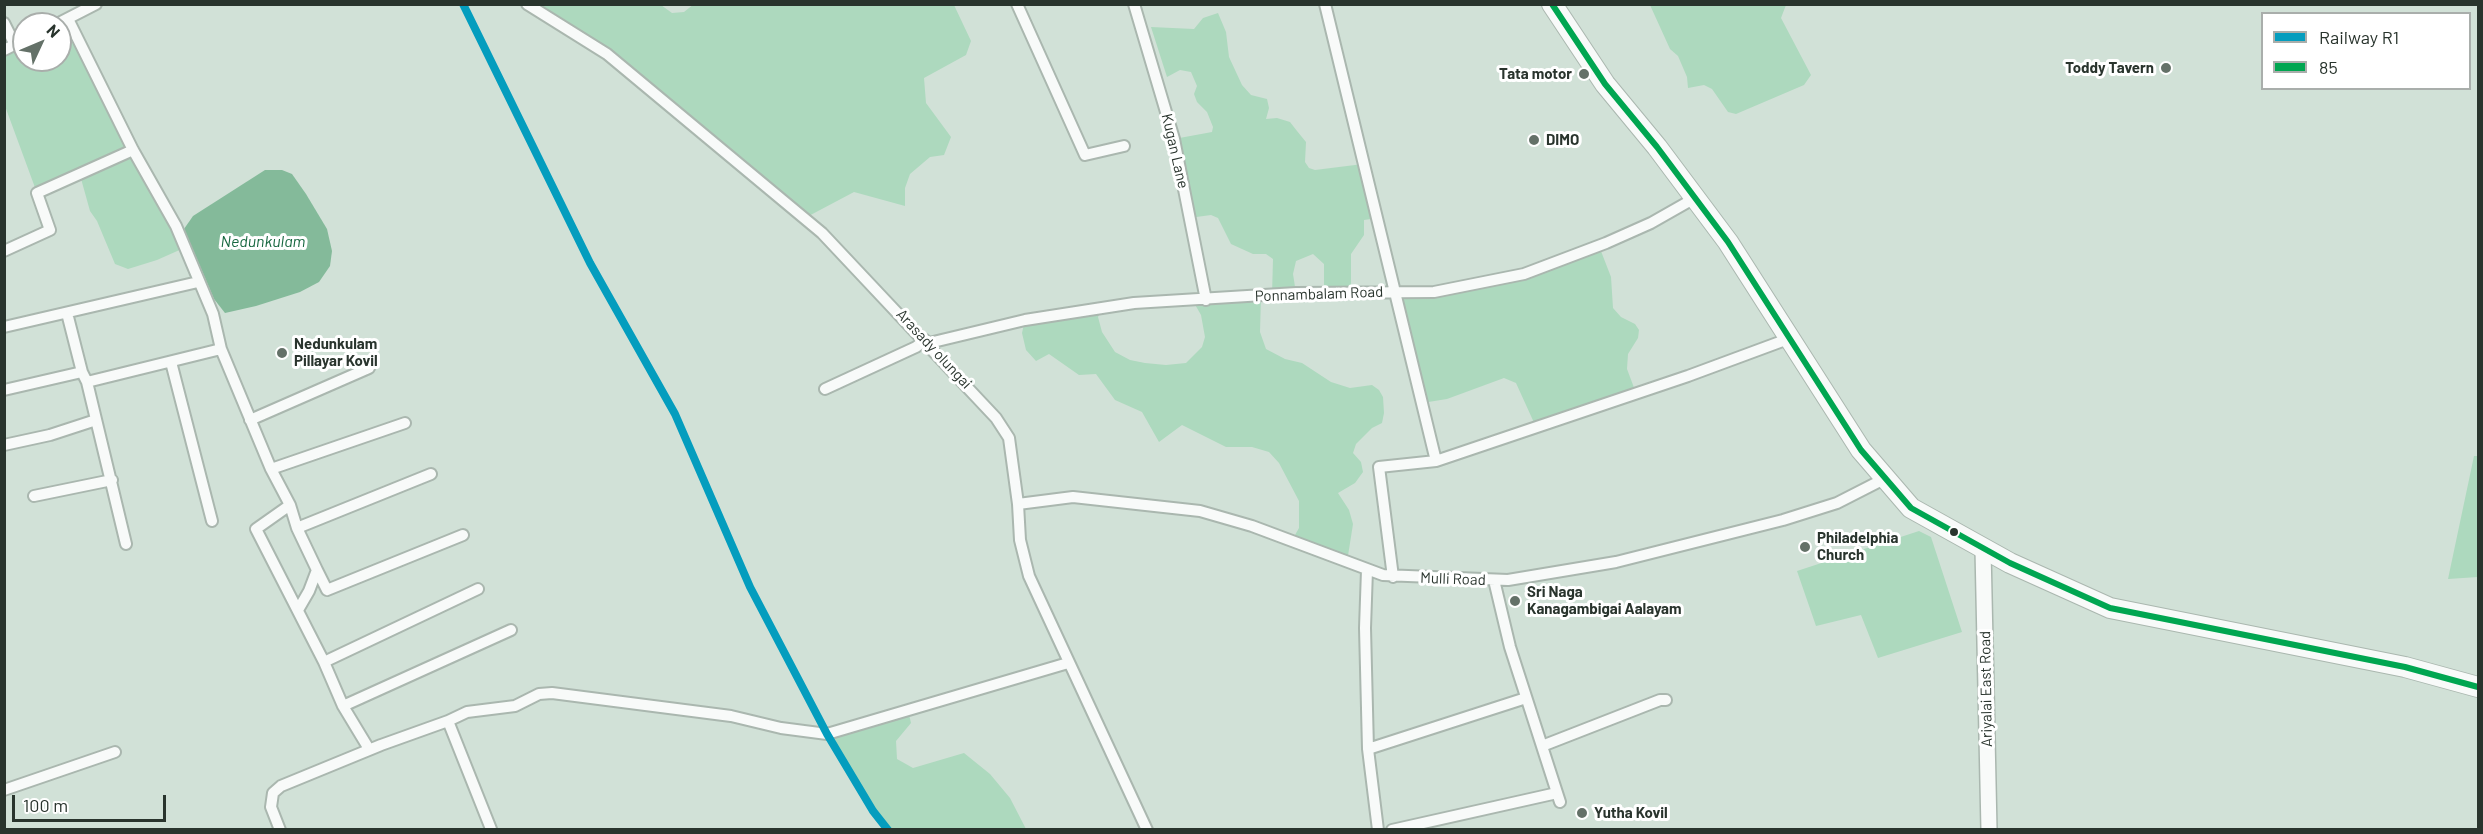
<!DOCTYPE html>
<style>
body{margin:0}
#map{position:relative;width:2483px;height:834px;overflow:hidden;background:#d1e1d7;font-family:Barlow,sans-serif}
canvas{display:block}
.frame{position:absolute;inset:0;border:6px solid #29342d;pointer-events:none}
.legend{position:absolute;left:2261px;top:12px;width:210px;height:78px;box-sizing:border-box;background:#fff;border:2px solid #a9aeab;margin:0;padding:8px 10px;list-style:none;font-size:18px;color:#29342d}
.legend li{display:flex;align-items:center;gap:12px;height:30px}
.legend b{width:30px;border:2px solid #a9aeab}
.north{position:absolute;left:12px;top:12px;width:60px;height:60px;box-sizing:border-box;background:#fff;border:2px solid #a9aeab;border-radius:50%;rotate:46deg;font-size:16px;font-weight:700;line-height:24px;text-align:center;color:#29342d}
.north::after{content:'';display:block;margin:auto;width:21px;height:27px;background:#647168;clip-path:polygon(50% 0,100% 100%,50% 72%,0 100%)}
.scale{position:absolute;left:12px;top:795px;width:154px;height:27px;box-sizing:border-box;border:3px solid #29342d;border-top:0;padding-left:8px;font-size:18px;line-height:21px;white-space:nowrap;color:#29342d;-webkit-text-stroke:4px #fff;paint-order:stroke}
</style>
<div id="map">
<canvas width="2483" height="834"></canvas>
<div class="frame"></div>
<ul class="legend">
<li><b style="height:8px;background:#049dbe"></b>Railway R1</li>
<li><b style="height:8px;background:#00a651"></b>85</li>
</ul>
<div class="north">N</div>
<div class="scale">100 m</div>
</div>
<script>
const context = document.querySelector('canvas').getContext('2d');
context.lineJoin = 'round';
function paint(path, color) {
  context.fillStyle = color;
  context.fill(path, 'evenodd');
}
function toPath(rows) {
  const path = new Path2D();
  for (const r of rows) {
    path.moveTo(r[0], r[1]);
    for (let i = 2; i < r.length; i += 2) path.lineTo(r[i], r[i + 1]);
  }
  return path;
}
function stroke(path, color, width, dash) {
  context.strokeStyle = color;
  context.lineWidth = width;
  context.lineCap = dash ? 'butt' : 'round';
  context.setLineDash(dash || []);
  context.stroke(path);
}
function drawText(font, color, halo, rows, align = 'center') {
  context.font = font + ' Barlow,sans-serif';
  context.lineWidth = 6;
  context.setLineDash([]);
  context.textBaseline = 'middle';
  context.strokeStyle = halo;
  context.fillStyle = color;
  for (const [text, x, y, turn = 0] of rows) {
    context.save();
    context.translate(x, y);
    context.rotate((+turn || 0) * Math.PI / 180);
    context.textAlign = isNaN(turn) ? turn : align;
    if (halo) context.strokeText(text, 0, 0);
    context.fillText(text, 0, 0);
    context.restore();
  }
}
paint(toPath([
 [694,4,954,5,971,41,966,55,924,78,926,103,951,137,944,155,930,157,910,174,905,188,905,206,854,192,803,219,607,54,527,5,661,5,672,13,684,12],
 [1650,5,1786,5,1781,18,1811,75,1804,85,1736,114,1728,112,1712,89,1704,85,1688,88,1687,77,1678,56,1670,49],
 [1218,13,1226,32,1229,57,1242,85,1251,95,1267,99,1269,108,1266,119,1277,118,1290,122,1297,131,1306,142,1305,162,1309,168,1315,170,1363,164,1378,218,1364,220,1364,235,1351,254,1351,291,1324,292,1324,264,1313,254,1296,261,1293,274,1296,293,1272,295,1273,259,1266,254,1253,254,1231,244,1218,218,1211,215,1189,218,1174,139,1212,132,1213,127,1207,112,1197,102,1194,94,1197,86,1191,72,1180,70,1167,77,1151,27,1194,29,1203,18],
 [68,19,184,248,157,260,128,269,115,264,97,221,90,211,80,175,37,193,5,106,4,50,24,40,24,60,60,60,60,24],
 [1599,246,1611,277,1613,308,1621,317,1635,324,1639,330,1638,338,1628,354,1627,369,1636,393,1536,427,1516,383,1504,378,1447,399,1422,403,1396,292,1524,274],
 [1261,296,1260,332,1266,349,1285,359,1302,363,1331,382,1350,388,1372,385,1379,390,1383,397,1384,413,1382,423,1372,428,1356,444,1353,453,1361,462,1363,472,1355,483,1338,493,1349,510,1353,524,1347,562,1291,542,1299,528,1299,501,1279,463,1269,452,1252,447,1226,447,1182,425,1159,442,1142,412,1115,400,1096,374,1079,375,1049,354,1036,361,1026,350,1022,333,1025,320,1102,308,1098,317,1102,332,1115,352,1130,360,1145,363,1166,365,1186,363,1202,347,1205,337,1201,315,1193,301],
 [2474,456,2478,456,2478,577,2448,579],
 [1919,531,1931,537,1962,632,1878,658,1861,615,1816,626,1797,571],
 [908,710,911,723,896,741,897,759,913,768,964,753,990,774,1010,798,1026,829,888,829,873,811,827,734]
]), '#add9be');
paint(toPath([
 [265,170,282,170,292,174,306,194,327,229,332,251,330,266,319,282,300,292,256,306,225,313,214,299,184,229,193,216]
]), '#84ba9a');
const street = toPath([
 [527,4,607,54,822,233,996,418,1009,438,1018,504,1020,540,1029,576,1147,830],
 [1017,4,1085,155,1124,146],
 [1134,4,1174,139,1206,300],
 [1325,4,1436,461,1379,467,1393,577],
 [68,19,133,150,176,226,213,314,221,349,271,469,290,505,256,529,324,662,343,706,369,749],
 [4,23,15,45],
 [57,24,96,4],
 [4,50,24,40],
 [4,251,50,230,37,193,133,150],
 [67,313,82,372,87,382,221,349],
 [4,327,198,282],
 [929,343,1025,320,1134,303,1296,293,1434,292,1524,274,1606,243,1651,223,1695,198],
 [171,362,212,521],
 [87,382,126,544],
 [825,389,916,347,925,340],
 [4,390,82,372],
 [250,420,369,368],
 [4,445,50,435,96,420],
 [1436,461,1688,376,1788,339],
 [271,469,405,423],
 [34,496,112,480],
 [1018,504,1073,497,1200,511,1252,526,1383,575,1508,580,1616,562,1783,520,1837,503,1884,479],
 [290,505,297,528,431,474],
 [297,528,317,570,309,591,298,610],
 [317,570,327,590,463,535],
 [1367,570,1365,628,1368,749,1378,830],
 [1494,580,1510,647,1560,802],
 [324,662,478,589],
 [343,706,511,630],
 [1542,746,1660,700,1666,700],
 [1368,749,1526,698],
 [4,790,115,752],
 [491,829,448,721,467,712,515,706,539,694,552,693,731,716,781,728,827,734,1068,663],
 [280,830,271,807,273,793,281,786,381,745,448,721],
 [1392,830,1557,793]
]);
const secondary = toPath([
 [1983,549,1989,830]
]);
const highway = toPath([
 [1552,4,1605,84,1657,147,1728,242,1861,450,1911,508,2010,563,2110,608,2405,667,2478,687]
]);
stroke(street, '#aab7af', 14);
stroke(secondary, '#aab7af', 18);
stroke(highway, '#aab7af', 22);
stroke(street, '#f8faf9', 10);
stroke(secondary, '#f8faf9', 15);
stroke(highway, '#f8faf9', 20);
stroke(toPath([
 [1552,4,1605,84,1657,147,1728,242,1861,450,1911,508,2010,563,2110,608,2405,667,2478,687]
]), '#00a651', 6);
stroke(toPath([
 [463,4,590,263,675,414,750,587,827,734,873,811,888,830]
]), '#049dbe', 8);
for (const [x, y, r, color] of [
 [2166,68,6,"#647168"],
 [1584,74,6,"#647168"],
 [1534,140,6,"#647168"],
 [282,353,6,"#647168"],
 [1954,532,5,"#29342d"],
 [1805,547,6,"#647168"],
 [1515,601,6,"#647168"],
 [1582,813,6,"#647168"]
]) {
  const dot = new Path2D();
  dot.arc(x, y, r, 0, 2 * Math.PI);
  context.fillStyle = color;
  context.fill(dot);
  stroke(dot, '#fff', 2);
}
drawText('bold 15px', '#29342d', '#fff', [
 ["Toddy Tavern",2154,68,"right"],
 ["Tata motor",1572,74,"right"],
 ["DIMO",1546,140],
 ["Nedunkulam",294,344],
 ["Pillayar Kovil",294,361],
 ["Philadelphia",1817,538],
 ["Church",1817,555],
 ["Sri Naga",1527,592],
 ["Kanagambigai Aalayam",1527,609],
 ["Yutha Kovil",1594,813]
], 'left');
drawText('15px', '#29342d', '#fff', [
 ["Kugan Lane",1175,151,77],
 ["Ponnambalam Road",1319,294,-2],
 ["Arasady olungai",934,349,47],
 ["Mulli Road",1453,579,2],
 ["Ariyalai East Road",1986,689,-91]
]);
drawText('italic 16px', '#176840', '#fff', [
 ["Nedunkulam",263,242]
]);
</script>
